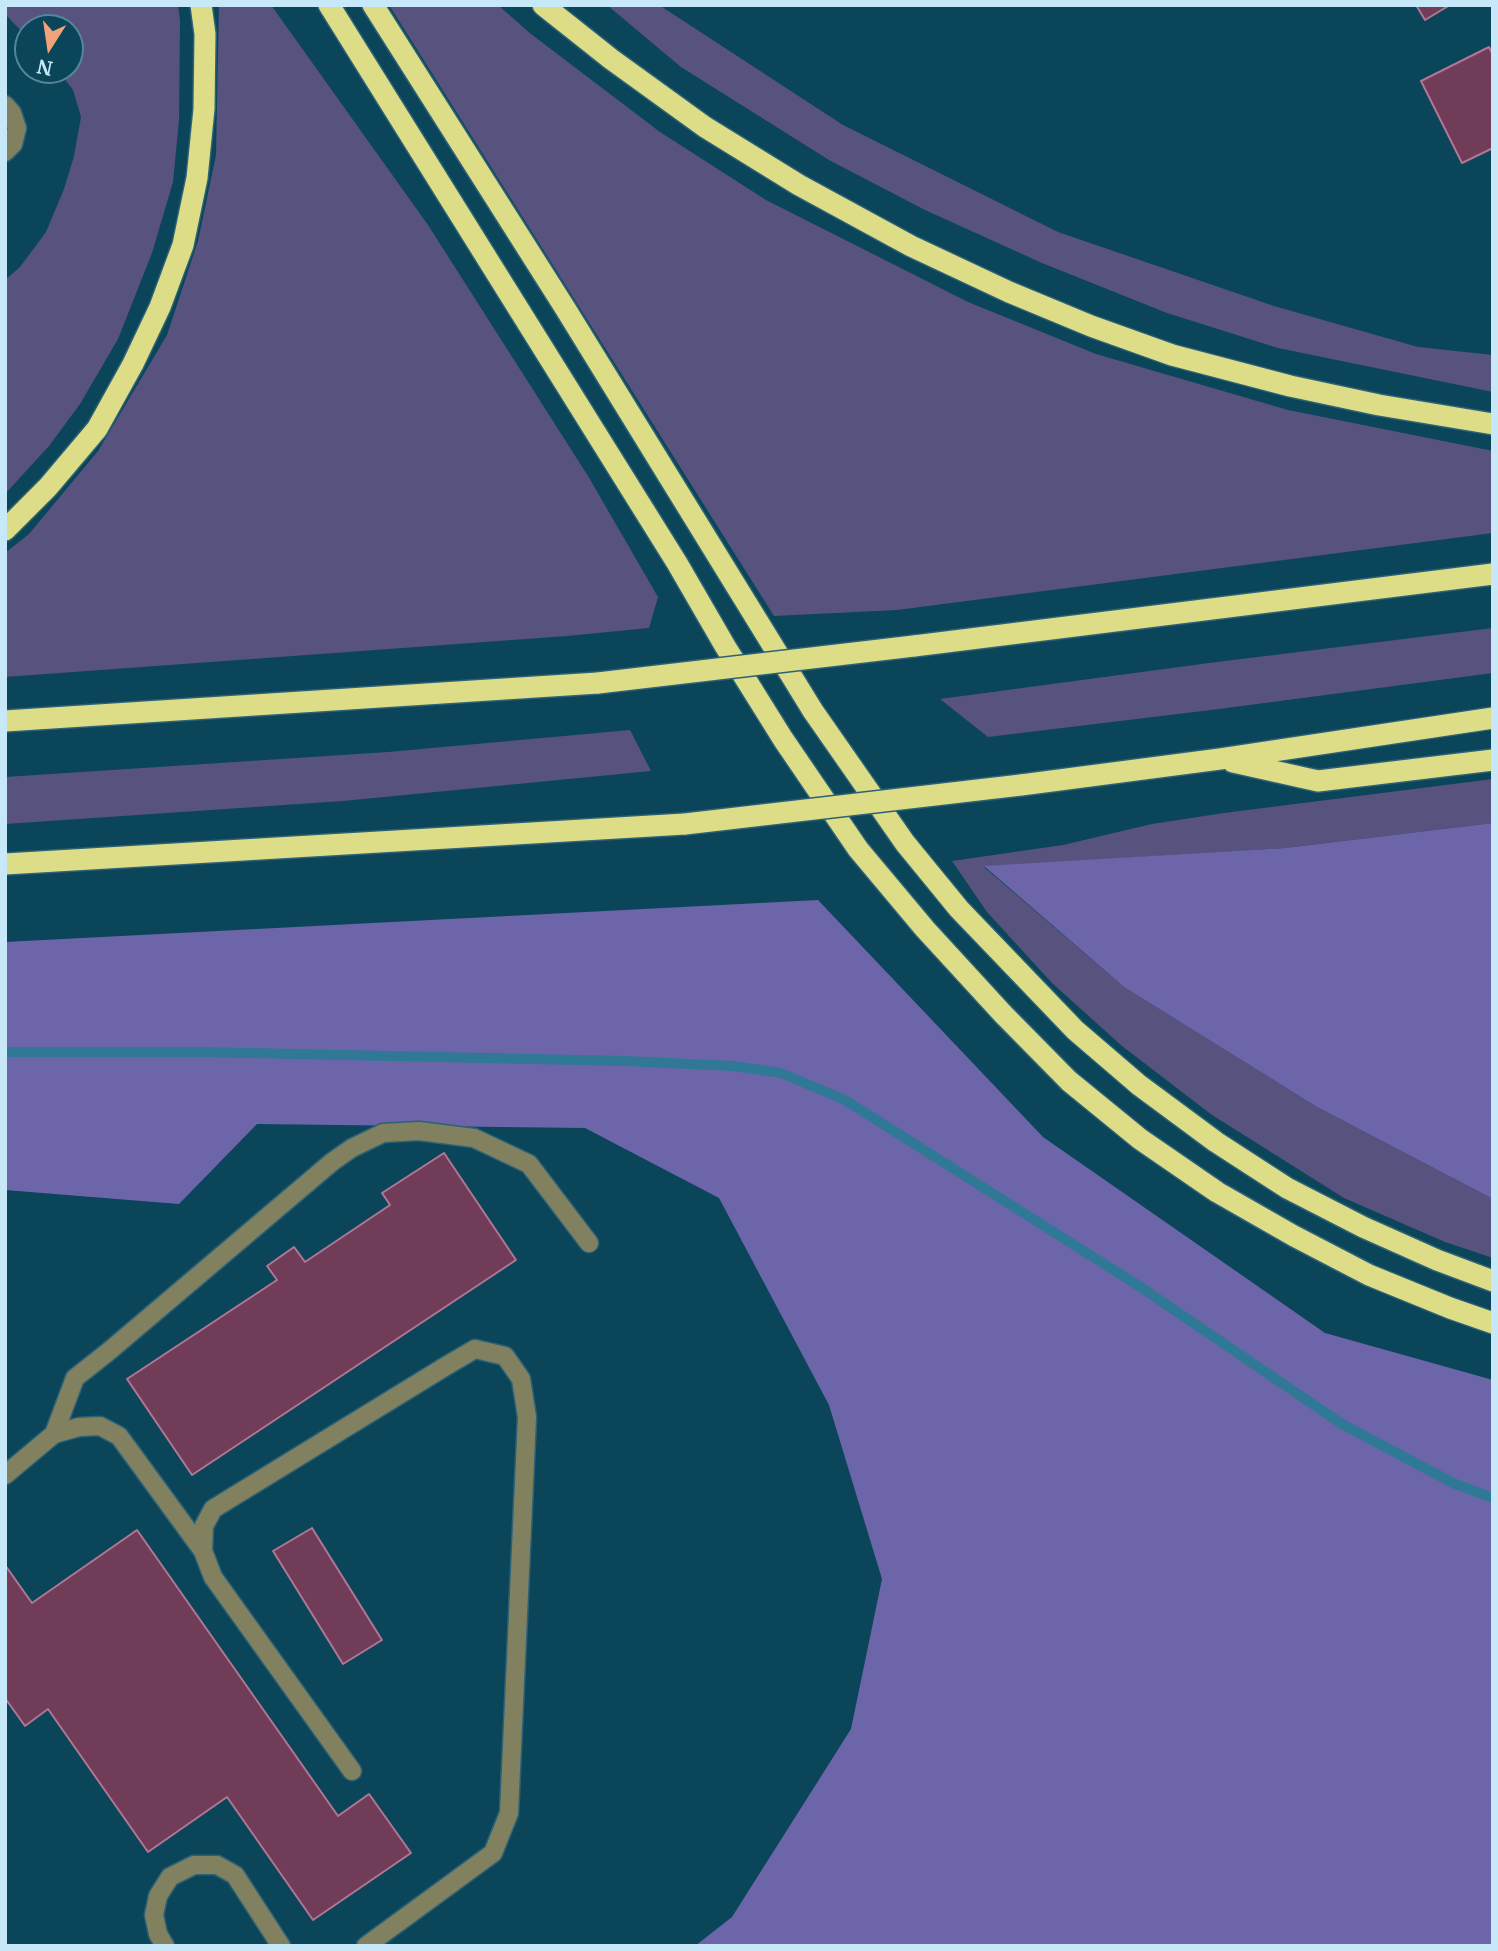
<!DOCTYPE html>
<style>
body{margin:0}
#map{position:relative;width:1498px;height:1951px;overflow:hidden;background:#0b4559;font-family:Merriweather,serif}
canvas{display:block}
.frame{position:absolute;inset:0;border:7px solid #c7e8f8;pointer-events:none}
.north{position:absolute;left:14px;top:14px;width:70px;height:70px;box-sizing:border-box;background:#0b4559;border:2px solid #568699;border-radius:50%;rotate:192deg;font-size:19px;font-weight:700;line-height:28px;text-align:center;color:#c7e8f8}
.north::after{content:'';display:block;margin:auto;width:24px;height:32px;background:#f0a27a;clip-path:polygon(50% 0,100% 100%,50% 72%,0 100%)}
</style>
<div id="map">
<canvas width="1498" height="1951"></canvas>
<div class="frame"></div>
<div class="north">N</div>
</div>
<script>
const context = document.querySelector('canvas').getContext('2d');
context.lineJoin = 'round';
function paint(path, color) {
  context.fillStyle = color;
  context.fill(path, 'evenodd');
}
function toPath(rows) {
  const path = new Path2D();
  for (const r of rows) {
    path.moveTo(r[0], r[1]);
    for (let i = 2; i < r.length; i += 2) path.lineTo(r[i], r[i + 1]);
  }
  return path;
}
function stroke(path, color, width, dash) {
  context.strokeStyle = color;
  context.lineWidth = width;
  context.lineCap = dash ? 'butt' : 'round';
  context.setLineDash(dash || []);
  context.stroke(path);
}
paint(toPath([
 [5,5,178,5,180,20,179,120,173,182,152,253,118,339,80,404,49,446,5,494,5,280,20,267,46,232,64,189,74,156,81,117,73,90,58,70,70,70,70,28,28,28,28,38,5,14],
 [219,5,271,5,428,225,588,476,658,597,649,628,567,636,5,677,5,553,29,534,98,451,167,335,198,241,216,155],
 [389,5,498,5,531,34,660,132,766,200,968,302,1096,354,1288,410,1493,451,1493,533,897,610,774,616],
 [607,5,659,5,843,125,1058,232,1274,306,1418,347,1493,355,1493,392,1278,348,1167,313,1042,263,925,210,829,160,681,67],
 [1493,628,1493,673,1219,709,988,737,940,699,1209,663],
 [630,730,651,771,343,801,5,824,5,777,388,752],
 [1493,779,1493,823,1285,848,984,867,1124,987,1317,1107,1493,1199,1493,1258,1445,1242,1344,1198,1212,1115,1122,1046,1052,983,987,912,952,861,1063,845,1152,824,1224,813]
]), '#57537e');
paint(toPath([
 [1493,823,1493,1199,1317,1107,1124,987,984,866,1285,848],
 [818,900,1043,1137,1325,1333,1493,1380,1493,1946,695,1946,732,1917,851,1729,882,1579,829,1405,719,1198,585,1128,257,1124,179,1204,5,1190,5,942]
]), '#6d65aa');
stroke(toPath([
 [5,1052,201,1052,625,1061,733,1066,781,1073,845,1100,1139,1286,1342,1424,1453,1483,1493,1498]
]), '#2f7996', 10);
const building = toPath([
 [1416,5,1450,5,1425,20,1416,5],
 [1489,47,1493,55,1493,148,1462,163,1421,81,1489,47],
 [444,1153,516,1260,192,1475,127,1379,277,1280,267,1266,294,1247,305,1262,390,1205,382,1193,444,1153],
 [312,1528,382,1640,343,1664,273,1551,312,1528],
 [137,1530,338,1816,369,1794,411,1853,313,1920,227,1797,148,1852,48,1709,25,1726,5,1698,5,1565,32,1603,137,1530]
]);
paint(building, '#703c58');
stroke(building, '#b07794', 2);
const minor = toPath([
 [5,105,12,113,17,128,13,144,5,152],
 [54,1434,75,1378,108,1352,332,1162,352,1148,383,1133,419,1131,474,1138,529,1164,589,1243],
 [5,1475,54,1434,79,1427,100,1426,119,1436,203,1551],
 [352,1771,213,1577,203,1551,204,1526,213,1509,446,1366,475,1349,505,1356,521,1379,527,1417,509,1813,493,1853,366,1946],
 [165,1946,158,1934,154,1915,158,1896,170,1877,194,1865,217,1865,235,1875,281,1946]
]);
const highway = toPath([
 [329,5,677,563,725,646,783,739,858,849,925,929,1003,1014,1069,1081,1140,1139,1217,1192,1294,1236,1369,1275,1450,1308,1493,1323],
 [373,5,565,308,813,711,905,843,959,909,1075,1030,1139,1085,1216,1142,1287,1188,1363,1227,1437,1260,1493,1281],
 [543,5,611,59,705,127,799,185,911,246,1009,292,1091,326,1172,355,1290,386,1379,405,1493,424],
 [5,530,48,487,97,429,133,364,160,307,183,245,197,178,204,109,205,34,201,5],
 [914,646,1493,574],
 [5,721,598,683],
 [1233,762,1318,781,1493,760],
 [1021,785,1220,759,1493,718],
 [5,864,685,824]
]);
stroke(minor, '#2d6276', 21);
stroke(highway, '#2d6276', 24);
stroke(minor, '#818160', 18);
stroke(highway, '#dddc87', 21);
const highwayBridge = toPath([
 [598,683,914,646],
 [685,824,1021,785]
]);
stroke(highwayBridge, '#2d6276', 24, []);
stroke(highwayBridge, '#dddc87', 21);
</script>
